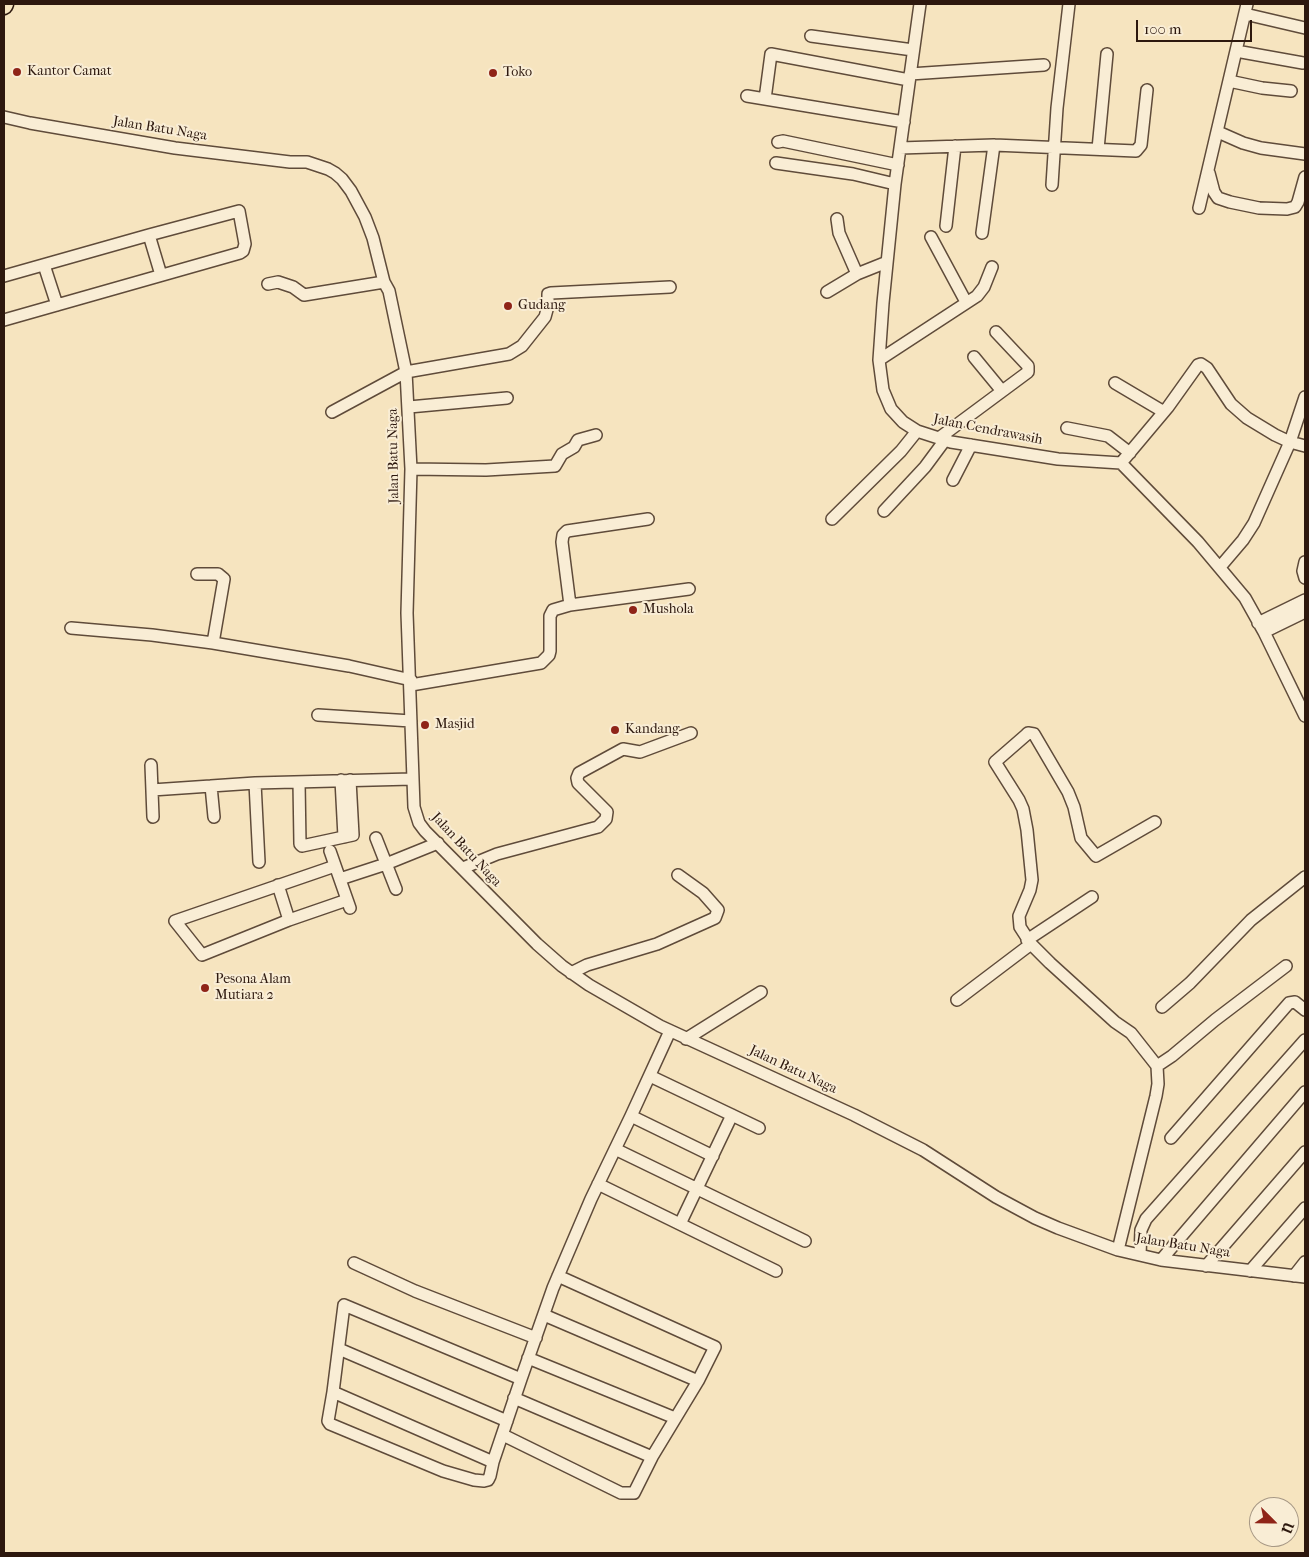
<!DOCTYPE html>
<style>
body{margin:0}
#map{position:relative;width:1309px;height:1557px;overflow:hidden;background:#f6e4bf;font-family:"IM FELL French Canon",serif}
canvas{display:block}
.frame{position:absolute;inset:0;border:5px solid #2d180e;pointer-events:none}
.north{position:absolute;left:1249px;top:1497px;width:50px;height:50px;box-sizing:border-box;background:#f9edd5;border:1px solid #a79885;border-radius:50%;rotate:113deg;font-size:14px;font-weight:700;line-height:20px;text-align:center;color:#2d180e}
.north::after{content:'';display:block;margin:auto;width:18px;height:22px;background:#8f2418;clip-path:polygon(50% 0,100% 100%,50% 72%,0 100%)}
.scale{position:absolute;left:1136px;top:20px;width:116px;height:22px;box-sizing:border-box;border:2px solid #2d180e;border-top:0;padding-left:6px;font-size:15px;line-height:18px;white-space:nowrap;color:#2d180e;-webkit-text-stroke:4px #f9edd5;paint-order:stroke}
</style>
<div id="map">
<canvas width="1309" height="1557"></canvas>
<div class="frame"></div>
<div class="north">U</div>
<div class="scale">100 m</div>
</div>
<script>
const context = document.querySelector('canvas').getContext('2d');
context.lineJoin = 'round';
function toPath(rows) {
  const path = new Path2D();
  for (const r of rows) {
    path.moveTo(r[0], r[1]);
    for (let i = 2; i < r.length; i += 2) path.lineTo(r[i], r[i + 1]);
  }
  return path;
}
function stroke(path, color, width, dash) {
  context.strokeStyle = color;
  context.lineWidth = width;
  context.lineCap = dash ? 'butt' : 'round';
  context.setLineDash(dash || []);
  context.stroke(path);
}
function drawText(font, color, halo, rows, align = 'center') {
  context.font = font + ' "IM FELL French Canon",serif';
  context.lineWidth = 4;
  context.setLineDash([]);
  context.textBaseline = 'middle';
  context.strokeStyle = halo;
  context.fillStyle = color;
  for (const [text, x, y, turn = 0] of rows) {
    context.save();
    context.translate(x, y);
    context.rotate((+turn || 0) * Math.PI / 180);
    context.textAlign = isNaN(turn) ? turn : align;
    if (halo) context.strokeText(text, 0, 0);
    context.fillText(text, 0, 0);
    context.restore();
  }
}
const minor = toPath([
 [920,4,895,184,883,303,879,360,883,390,891,409,903,422,917,431,951,442,1058,459,1121,463,1198,542,1245,598,1264,632,1305,716],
 [1245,14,1305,28],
 [811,36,913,50],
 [1236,51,1303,63],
 [910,74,1044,65],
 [1229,81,1262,88,1291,91],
 [747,96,904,122],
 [765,99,771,54,909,80],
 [4,117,30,123,175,148,290,162,307,162,328,169,335,173,342,179,351,191,365,217,373,238,384,282,389,291,406,372,411,469,407,613,414,807,419,823,425,831,537,944,562,966,589,985,660,1026,854,1115,923,1150,996,1197,1035,1218,1058,1228,1118,1250,1161,1260,1305,1277],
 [1218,132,1243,143,1261,148,1305,154],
 [778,142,783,141,898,165],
 [900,148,994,145,1136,151,1141,145,1147,90],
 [1098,149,1107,54],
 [776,163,853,174,895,184],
 [1209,173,1214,192,1218,198,1230,202,1259,208,1287,209,1295,207,1298,202,1305,177],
 [1052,185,1057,108,1069,4],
 [1199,208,1247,4],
 [837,219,839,233,857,274],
 [946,226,955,146],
 [982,233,994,145],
 [149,235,161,275],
 [931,237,966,302],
 [44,265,57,305],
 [4,276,149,235,239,211,245,244,243,251,240,253,4,320],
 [268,284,278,282,293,287,304,295,384,282],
 [827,292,857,274,887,262],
 [974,357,1002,391],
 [879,360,977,296,984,287,992,267],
 [1115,383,1164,412],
 [409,407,507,398],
 [332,412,406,372,509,354,522,346,545,317,548,306,548,294,551,293,670,287],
 [1067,428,1108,436,1130,453],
 [939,438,1028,372,1028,366,996,332],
 [1121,463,1168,407,1198,365,1201,364,1207,368,1231,404,1247,418,1275,435,1290,442,1305,446],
 [411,469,486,470,555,466,562,454,574,447,578,440,596,435],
 [953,480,971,445],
 [884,511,925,467,945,440],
 [832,519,901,451,917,431],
 [1305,562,1303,571,1305,578],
 [1220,567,1243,540,1254,523,1290,442,1305,397],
 [197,574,218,574,224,579,213,643],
 [570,605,562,542,563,535,567,531,648,519],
 [1258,623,1305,600],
 [71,628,152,635,213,643,349,666,411,680],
 [1264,632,1305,612],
 [411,685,541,663,549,655,550,651,550,616,553,610,570,605,689,589],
 [318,715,411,721],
 [151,765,153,817],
 [341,780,344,837],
 [299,782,300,844,302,846,353,835,350,780],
 [255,783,259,862],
 [211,786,214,817],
 [152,790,255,783,412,779],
 [376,838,396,889],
 [330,851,350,908],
 [335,866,175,921,202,955,289,920,347,900],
 [463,868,497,854,598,827,606,819,607,812,578,783,577,778,579,773,623,749,640,752,691,733],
 [340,879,386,864,438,843],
 [278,885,289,920],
 [1027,940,1092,897],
 [571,973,587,965,657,944,715,918,718,910,703,893,678,875],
 [957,1000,1031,944],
 [1162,1007,1190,983,1251,920,1305,877],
 [686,1039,761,992],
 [1157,1066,1172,1056,1215,1020,1286,966],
 [650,1076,759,1128],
 [631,1116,713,1156],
 [1171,1138,1289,1003,1295,1002,1305,1010],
 [615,1149,805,1241],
 [598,1184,776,1271],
 [680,1224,732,1115],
 [1118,1250,1156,1096,1158,1084,1157,1066,1131,1033,1115,1022,1050,963,1031,944,1020,927,1019,916,1030,890,1032,880,1027,830,1023,809,1019,800,995,762,1026,735,1028,733,1034,734,1068,792,1074,807,1081,838,1096,856,1155,822],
 [1140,1255,1141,1230,1146,1219,1305,1040],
 [1161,1260,1305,1092],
 [354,1263,415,1291,536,1338],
 [1206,1266,1305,1152],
 [1250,1271,1305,1208],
 [558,1276,715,1347,698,1381],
 [1294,1276,1305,1262],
 [339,1349,507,1421],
 [528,1358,675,1418],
 [333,1392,328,1421,330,1424,443,1471,474,1480,484,1481,488,1480,490,1476,493,1462,521,1379,553,1288,591,1199,631,1116,670,1031],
 [514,1398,652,1457],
 [503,1435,621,1493,634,1493,652,1457,698,1381,544,1315],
 [493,1462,333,1392,344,1305,521,1379]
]);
const highway = toPath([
 [4,6,5,4]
]);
stroke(minor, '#5f4b3a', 14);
stroke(highway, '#2d180e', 19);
stroke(minor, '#f9edd5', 11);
stroke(highway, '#f6e4bf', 16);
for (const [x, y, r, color] of [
 [17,72,5,"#8f2418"],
 [493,73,5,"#8f2418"],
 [508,306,5,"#8f2418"],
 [633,610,5,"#8f2418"],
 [425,725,5,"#8f2418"],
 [615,730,5,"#8f2418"],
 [205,988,5,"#8f2418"]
]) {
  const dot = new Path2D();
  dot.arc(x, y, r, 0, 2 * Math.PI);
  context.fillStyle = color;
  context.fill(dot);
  stroke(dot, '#f9edd5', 2);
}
drawText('14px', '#2d180e', '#f9edd5', [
 ["Kantor Camat",27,72],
 ["Toko",503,73],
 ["Gudang",518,306],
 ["Mushola",643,610],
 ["Masjid",435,725],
 ["Kandang",625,730],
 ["Pesona Alam",215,980],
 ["Mutiara 2",215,996]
], 'left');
drawText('14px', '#2d180e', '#f9edd5', [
 ["Jalan Batu Naga",160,129,9],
 ["Jalan Cendrawasih",988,430,11],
 ["Jalan Batu Naga",394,456,-91],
 ["Jalan Batu Naga",466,850,47],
 ["Jalan Batu Naga",793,1070,25],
 ["Jalan Batu Naga",1183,1246,9]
]);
</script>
